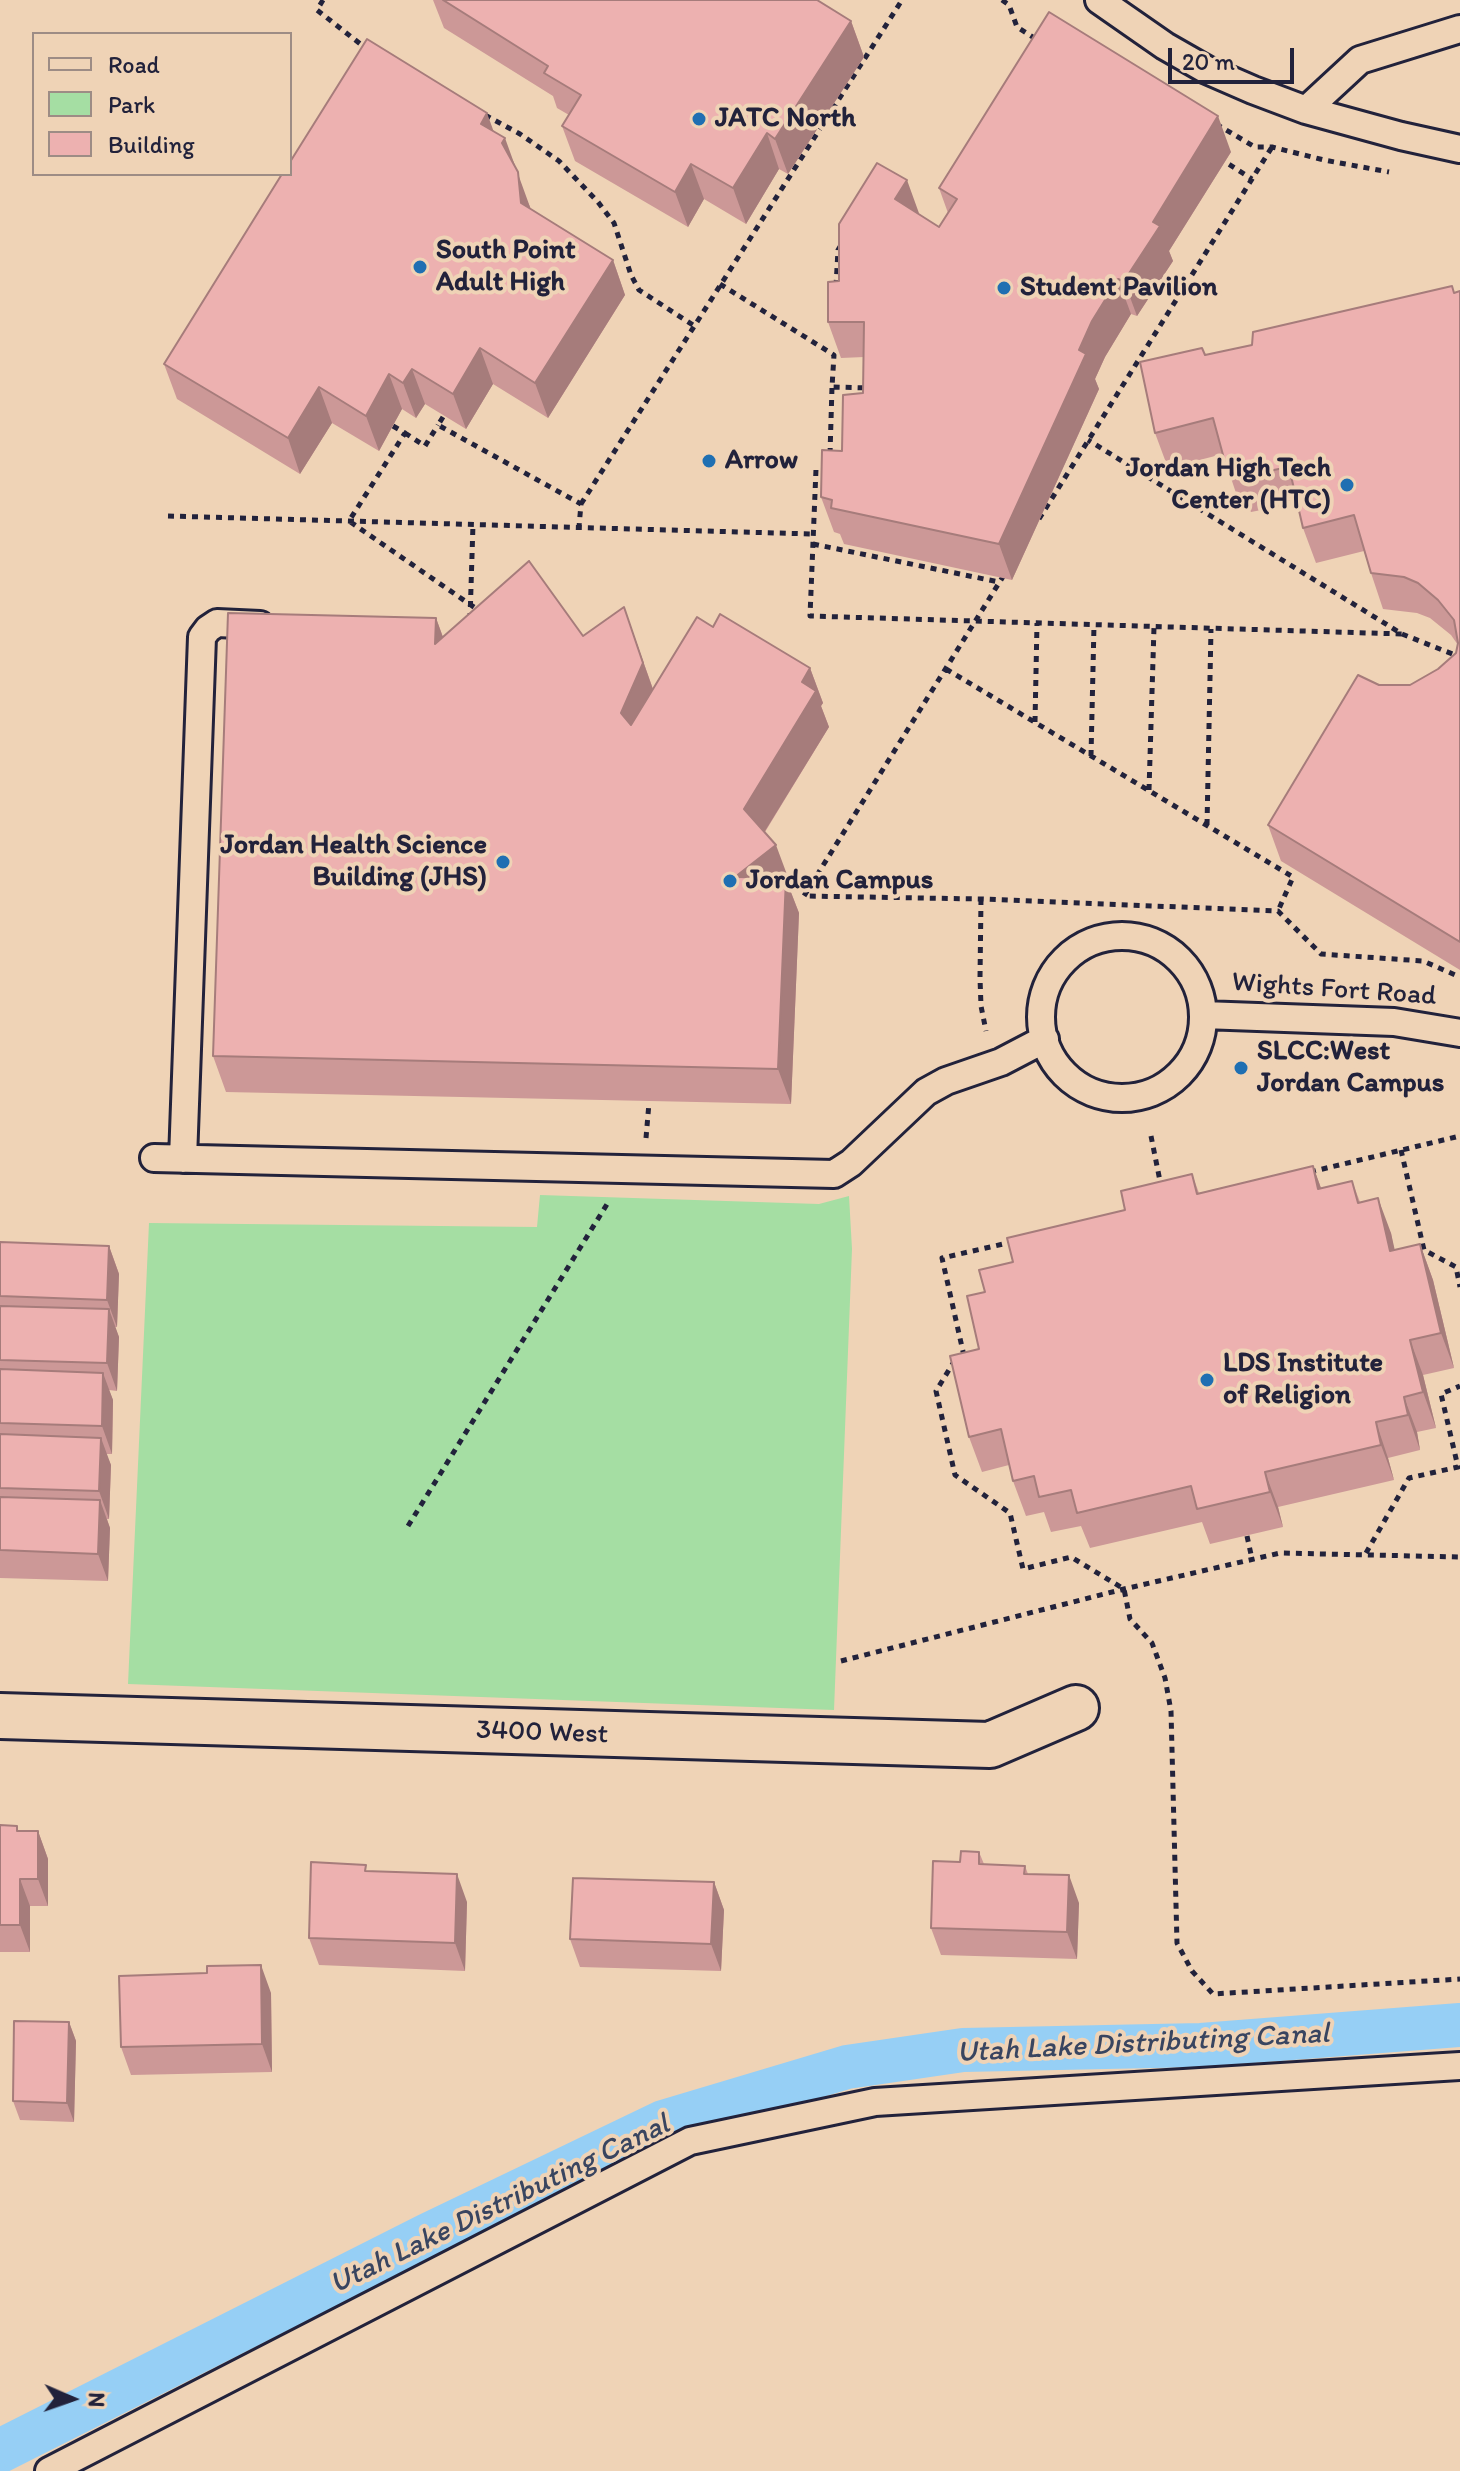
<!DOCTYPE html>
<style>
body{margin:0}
#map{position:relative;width:1460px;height:2471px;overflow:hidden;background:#efd3b6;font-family:Itim,sans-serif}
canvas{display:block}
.legend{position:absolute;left:32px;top:32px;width:260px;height:144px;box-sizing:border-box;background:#efd3b6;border:2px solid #9d8c85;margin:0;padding:10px 14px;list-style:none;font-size:24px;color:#22223b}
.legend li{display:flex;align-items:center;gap:16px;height:40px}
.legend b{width:40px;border:2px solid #9d8c85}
.north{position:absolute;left:32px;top:2359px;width:80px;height:80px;-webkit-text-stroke:6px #efd3b6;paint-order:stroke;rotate:92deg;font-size:22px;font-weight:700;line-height:32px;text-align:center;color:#22223b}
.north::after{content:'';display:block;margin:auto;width:28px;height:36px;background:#22223b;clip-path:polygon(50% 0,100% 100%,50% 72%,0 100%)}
.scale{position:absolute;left:1168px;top:48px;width:126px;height:36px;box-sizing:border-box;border:4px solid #22223b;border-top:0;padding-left:10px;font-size:24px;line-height:28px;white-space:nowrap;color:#22223b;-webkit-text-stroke:6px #efd3b6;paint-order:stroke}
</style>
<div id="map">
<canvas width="1460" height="2471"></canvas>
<ul class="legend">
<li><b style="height:10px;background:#efd3b6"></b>Road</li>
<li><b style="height:22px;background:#a5dea3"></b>Park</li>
<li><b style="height:22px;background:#edb1b0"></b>Building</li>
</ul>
<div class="north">N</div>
<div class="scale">20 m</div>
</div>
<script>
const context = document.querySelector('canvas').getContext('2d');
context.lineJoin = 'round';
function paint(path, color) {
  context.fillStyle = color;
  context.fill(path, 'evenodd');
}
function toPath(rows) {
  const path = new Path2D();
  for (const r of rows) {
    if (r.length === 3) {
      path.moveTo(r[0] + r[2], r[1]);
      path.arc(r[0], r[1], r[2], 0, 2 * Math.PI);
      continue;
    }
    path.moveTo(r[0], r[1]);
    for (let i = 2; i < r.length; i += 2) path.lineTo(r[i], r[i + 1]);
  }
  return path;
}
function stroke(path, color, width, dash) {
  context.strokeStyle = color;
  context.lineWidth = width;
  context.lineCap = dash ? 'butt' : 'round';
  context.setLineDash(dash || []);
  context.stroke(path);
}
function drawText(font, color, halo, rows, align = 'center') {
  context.font = font + ' Itim,sans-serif';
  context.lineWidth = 8;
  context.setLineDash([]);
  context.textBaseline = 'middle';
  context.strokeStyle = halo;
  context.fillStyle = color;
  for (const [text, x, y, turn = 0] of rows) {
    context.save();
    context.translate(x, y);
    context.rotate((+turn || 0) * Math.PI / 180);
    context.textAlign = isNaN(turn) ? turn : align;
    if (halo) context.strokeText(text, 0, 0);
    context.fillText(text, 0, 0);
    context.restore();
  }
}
paint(toPath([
 [540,1195,819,1204,849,1196,852,1249,834,1710,128,1684,149,1223,537,1227]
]), '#a5dea3');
stroke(toPath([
 [0,2451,428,2235,663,2122,847,2067,963,2050,1201,2045,1460,2025]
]), '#96cff5', 44);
const lane = toPath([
 [1099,0,1165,46,1207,70,1253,90,1306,110,1401,136,1460,149],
 [1306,110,1360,60,1460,29],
 [1122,1017,81],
 [1203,1015,1394,1022,1460,1033],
 [154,1158,834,1174,851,1163,926,1092,946,1081,1001,1062,1045,1039],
 [183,1159,202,637,208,629,217,623,260,625],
 [49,2471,690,2141,875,2102,1460,2066]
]);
const street = toPath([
 [0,1716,990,1745,1076,1708]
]);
stroke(lane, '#22223b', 32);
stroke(street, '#22223b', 50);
stroke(toPath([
 [323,0,317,10,368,50],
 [1002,0,1009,5,1017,27,1036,39],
 [485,115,520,134,559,161,598,202,614,223,631,275,639,290,693,325],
 [1216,124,1255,147,1272,147,1324,160,1389,172],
 [1219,158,1252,179],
 [720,284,834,355,832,387,869,388],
 [836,286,838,250,841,245],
 [443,417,438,425,581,504,579,527],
 [393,426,405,433,349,521,481,612],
 [405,433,425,446,438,425],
 [830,454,832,387],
 [827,469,816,469,810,616,1402,634,1088,440],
 [581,504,902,0],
 [168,516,813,534],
 [1039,519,1272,147],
 [813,544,999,582],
 [1004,575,804,896,981,899,1278,911,1321,954,1423,961,1460,977],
 [1402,634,1460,657],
 [946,669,1293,877,1278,911],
 [1035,722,1037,623],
 [1091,756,1094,625],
 [1149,790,1154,627],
 [1207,825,1211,629],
 [981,899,980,978,981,1006,986,1031],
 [1151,1136,1161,1186],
 [646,1138,649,1103],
 [1401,1150,1424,1250,1456,1267,1460,1287],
 [1310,1172,1460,1136],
 [964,1356,942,1258,1012,1242],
 [955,1360,936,1391,955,1475,1010,1513,1023,1569,1071,1557,1124,1589,1130,1619,1152,1643,1165,1678,1171,1711,1177,1943,1192,1971,1213,1994,1460,1979],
 [408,1526,609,1201],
 [1247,1536,1252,1559],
 [1366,1553,1409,1478,1458,1467,1441,1394,1460,1386],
 [841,1661,1124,1589,1280,1553,1460,1557]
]), '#22223b', 5, [6, 6]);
stroke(lane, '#efd3b6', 26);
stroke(street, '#efd3b6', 44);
stroke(toPath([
 [470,619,473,524]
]), '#22223b', 5, [6, 6]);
paint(toPath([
 [433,0,817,0,851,21,864,57,788,174,779,169,746,224,704,199,688,227,575,161,562,126,569,115,557,108,553,96,444,28],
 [494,131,531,209,613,260,625,295,548,418,493,384,466,429,425,404,416,418,402,409,379,451,332,423,300,474,177,399,164,364],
 [1231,152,1169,251,1173,261,1137,316,1131,314,1105,357,1095,379,1099,389,1012,580,844,544,840,534,834,532,821,497,842,451,863,393,864,357,841,358,828,322,839,281,919,214,939,227,948,213,939,188],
 [1460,291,1460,970,1281,861,1268,825,1379,685,1410,685,1438,669,1456,653,1458,645,1451,635,1430,618,1417,613,1383,609,1371,573,1364,551,1316,563,1303,528,1297,503,1251,512,1245,501,1239,502,1223,454,1168,468,1155,433,1205,355,1252,345],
 [624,607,653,689,713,627,810,668,823,703,821,706,829,727,765,832,789,880,787,882,799,913,791,1104,226,1092,213,1056,436,618,443,637,583,636],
 [1313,1166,1321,1188,1352,1181,1360,1202,1391,1233,1394,1250,1420,1244,1433,1280,1454,1368,1423,1375,1436,1428,1417,1432,1420,1450,1388,1458,1394,1480,1278,1507,1283,1527,1210,1544,1202,1522,1090,1548,1081,1526,1051,1532,1044,1512,1026,1516,1013,1481,1009,1465,982,1472,969,1437,985,1292,1013,1262,1125,1210,1192,1174,1199,1193],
 [0,1242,109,1246,119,1274,117,1327,115,1327,119,1337,117,1391,109,1390,113,1400,112,1454,106,1454,111,1465,109,1519,107,1519,110,1528,108,1581,0,1578],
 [0,1825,19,1831,38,1831,48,1859,48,1906,30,1906,30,1952,0,1952],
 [979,1852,984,1864,1025,1866,1028,1874,1079,1903,1077,1959,941,1955,931,1928,960,1862],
 [368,1871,467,1902,465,1971,319,1965,309,1938],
 [714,1882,724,1910,721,1971,580,1967,570,1939],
 [207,1973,271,1993,272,2072,131,2075,121,2047],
 [69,2022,76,2041,74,2122,20,2120,13,2101]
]), '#cc9897');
paint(toPath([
 [851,21,864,57,788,174,775,139],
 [487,113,500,149,481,124],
 [1218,116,1231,152,1169,251,1173,261,1137,316,1124,281,1153,222],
 [767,133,779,169,746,224,733,188],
 [505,138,530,207,534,238,521,203,502,143],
 [691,164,704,199,688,227,675,192],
 [907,180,920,216,895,199],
 [613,260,625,295,548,418,535,383],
 [1118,279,1131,314,1105,357,1095,379,1099,389,1012,580,999,544,1079,350,1092,321],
 [480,348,493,384,466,429,453,394],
 [412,369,425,404,416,418,403,383],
 [389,374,402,409,379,451,366,416],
 [319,387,332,423,300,474,288,438],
 [624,607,656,698,634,748,621,713],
 [436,618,449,654,435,644],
 [810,668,823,703,821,706,829,727,757,844,744,809,802,682],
 [776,845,789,880,787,882,799,913,791,1104,778,1069,735,877],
 [1313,1166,1326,1202,1318,1189],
 [1378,1198,1391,1233,1403,1287,1390,1251],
 [1420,1244,1433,1280,1454,1368,1441,1333],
 [109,1246,119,1274,117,1327,107,1300],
 [109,1309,119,1337,117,1391,107,1363],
 [1410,1340,1423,1375,1436,1428,1423,1392],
 [103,1373,113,1400,112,1454,102,1426],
 [1404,1397,1417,1432,1420,1450,1408,1415],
 [1376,1422,1388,1458,1394,1480,1381,1445],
 [101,1438,111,1465,109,1519,99,1491],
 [1265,1472,1278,1507,1283,1527,1270,1492],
 [100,1500,110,1528,108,1581,98,1554],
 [38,1831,48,1859,48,1906,38,1879],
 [457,1874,467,1902,465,1971,455,1943],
 [1069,1875,1079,1903,1077,1959,1067,1932],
 [20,1879,30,1906,30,1952,20,1925],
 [714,1882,724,1910,721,1971,711,1944],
 [261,1965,271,1993,272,2072,262,2044],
 [69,2022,76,2041,74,2122,67,2103]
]), '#a67c7b');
const building = toPath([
 [443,0,817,0,851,21,775,139,767,133,733,188,691,164,675,192,562,126,581,95,544,73,548,66,443,0],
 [1049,12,1218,116,1153,222,1160,226,1124,281,1118,279,1092,321,1079,350,1086,354,999,544,831,508,832,500,821,497,822,450,842,451,843,395,863,393,864,322,828,322,828,282,839,281,839,224,877,163,907,180,895,199,939,227,957,199,939,188,1049,12],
 [367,39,487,113,481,124,505,138,502,143,518,172,521,203,613,260,535,383,480,348,453,394,412,369,403,383,389,374,366,416,319,387,288,438,164,364,282,174,290,174,290,162,367,39],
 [1452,286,1454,293,1460,291,1460,942,1268,825,1358,675,1379,685,1410,685,1438,669,1456,653,1458,643,1454,620,1438,600,1418,583,1404,577,1371,573,1354,515,1303,528,1289,467,1238,477,1232,465,1226,466,1213,418,1155,433,1140,362,1202,348,1205,355,1252,345,1253,332,1452,286],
 [529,561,583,636,624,607,643,663,621,713,631,725,697,617,713,627,720,614,810,668,802,682,816,691,744,809,776,845,735,877,786,878,778,1069,213,1056,228,613,436,618,435,644,529,561],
 [1313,1166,1318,1189,1352,1181,1358,1203,1378,1198,1390,1251,1420,1244,1441,1333,1410,1340,1423,1392,1404,1397,1408,1415,1376,1422,1381,1445,1265,1472,1270,1492,1197,1509,1191,1486,1077,1513,1071,1490,1039,1497,1034,1476,1013,1481,1001,1429,969,1437,950,1356,979,1349,967,1296,985,1292,979,1270,1013,1262,1007,1238,1125,1210,1121,1191,1192,1174,1197,1194,1313,1166],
 [0,1242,109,1246,107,1300,0,1296,0,1242],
 [0,1306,109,1309,107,1363,0,1360,0,1306],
 [0,1369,103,1373,102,1426,0,1423,0,1369],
 [0,1434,101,1438,99,1491,0,1488,0,1434],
 [0,1497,100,1500,98,1554,0,1550,0,1497],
 [0,1825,17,1826,17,1831,38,1831,38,1879,20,1879,20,1925,0,1925,0,1825],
 [961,1851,979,1852,979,1864,1025,1866,1024,1874,1069,1875,1067,1932,931,1928,933,1861,960,1862,961,1851],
 [311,1862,366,1865,365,1871,457,1874,455,1943,309,1938,311,1862],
 [573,1878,714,1882,711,1944,570,1939,573,1878],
 [261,1965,262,2044,121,2047,119,1976,207,1973,207,1966,261,1965],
 [14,2021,69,2022,67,2103,13,2101,14,2021]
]);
paint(building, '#edb1b0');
stroke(building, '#a67c7b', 2);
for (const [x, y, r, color] of [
 [699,119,8,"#1f6fb2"],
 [420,267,8,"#1f6fb2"],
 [1004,288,8,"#1f6fb2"],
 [709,461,8,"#1f6fb2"],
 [1347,485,8,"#1f6fb2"],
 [503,862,8,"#1f6fb2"],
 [730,881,8,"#1f6fb2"],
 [1241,1068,8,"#1f6fb2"],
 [1207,1380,8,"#1f6fb2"]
]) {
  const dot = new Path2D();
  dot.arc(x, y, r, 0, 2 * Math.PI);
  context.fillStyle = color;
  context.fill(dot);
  stroke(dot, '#efd3b6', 3);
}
drawText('bold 28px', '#22223b', '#efd3b6', [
 ["JATC North",715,119],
 ["South Point",436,251],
 ["Adult High",436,283],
 ["Student Pavilion",1020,288],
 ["Arrow",725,461],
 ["Jordan High Tech",1331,469,"right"],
 ["Center (HTC)",1331,501,"right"],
 ["Jordan Health Science",487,846,"right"],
 ["Building (JHS)",487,878,"right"],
 ["Jordan Campus",746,881],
 ["SLCC:West",1257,1052],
 ["Jordan Campus",1257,1084],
 ["LDS Institute",1223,1364],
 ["of Religion",1223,1396]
], 'left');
drawText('28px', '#22223b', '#efd3b6', [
 ["Wights Fort Road",1334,990,4],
 ["3400 West",542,1733,2]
]);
drawText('italic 30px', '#394560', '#efd3b6', [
 ["Utah Lake Distributing Canal",1143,2044,-3],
 ["Utah Lake Distributing Canal",500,2205,-26]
]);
</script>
